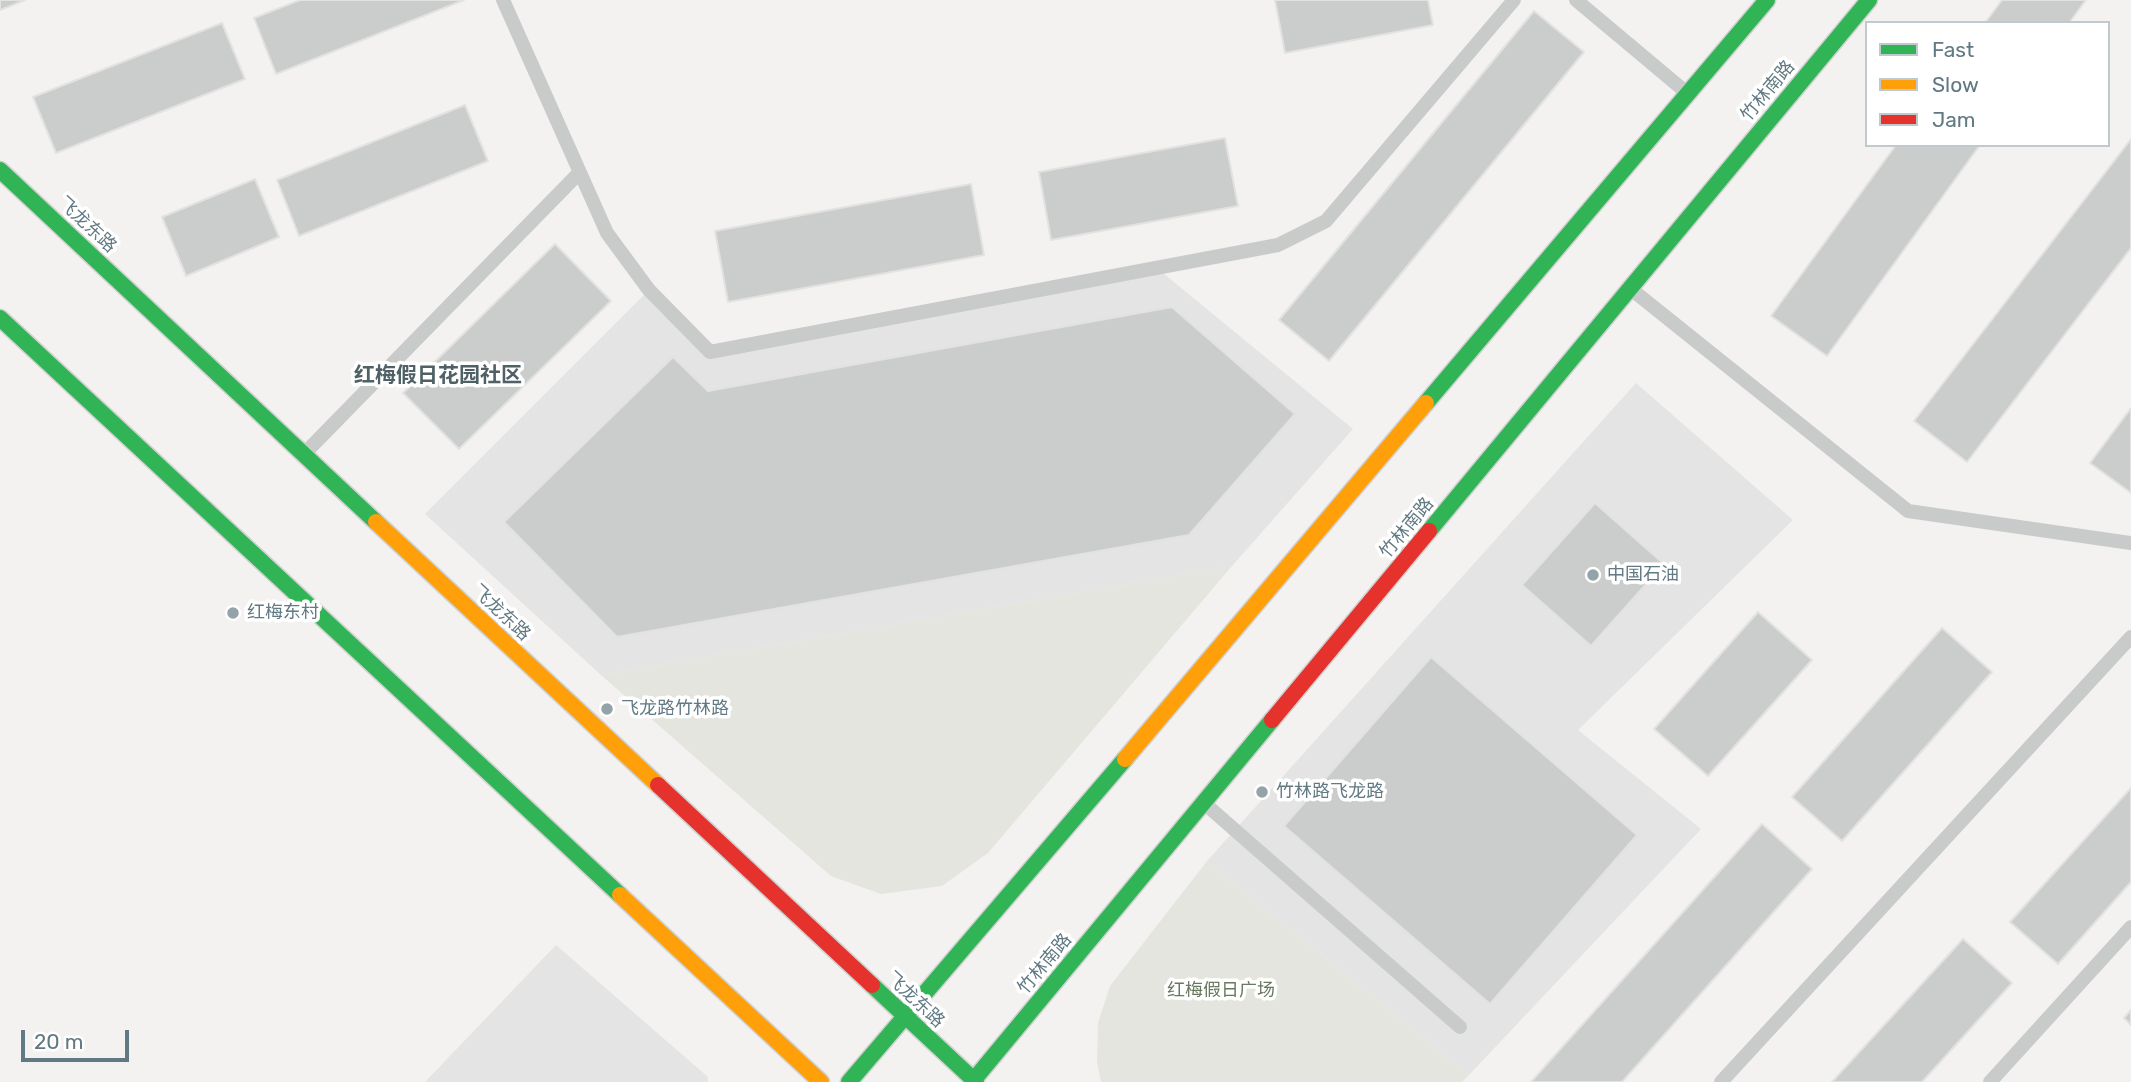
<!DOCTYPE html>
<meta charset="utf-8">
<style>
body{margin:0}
#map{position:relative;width:2131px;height:1082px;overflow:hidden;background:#f3f2f0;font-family:Rubik,sans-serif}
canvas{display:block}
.legend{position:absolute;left:1865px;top:21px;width:245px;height:126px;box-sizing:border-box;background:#fff;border:2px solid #c0c9cd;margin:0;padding:9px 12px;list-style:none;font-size:21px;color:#617982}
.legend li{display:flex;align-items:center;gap:14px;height:35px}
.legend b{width:35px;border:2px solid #c0c9cd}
.scale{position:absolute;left:21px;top:1030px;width:108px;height:32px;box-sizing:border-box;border:4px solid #617982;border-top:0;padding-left:9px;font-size:21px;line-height:24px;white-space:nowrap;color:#617982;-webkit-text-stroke:5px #fff;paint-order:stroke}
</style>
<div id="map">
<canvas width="2131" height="1082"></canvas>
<ul class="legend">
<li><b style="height:9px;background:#30b455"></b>Fast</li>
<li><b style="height:9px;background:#ff9f0a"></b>Slow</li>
<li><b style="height:9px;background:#e5322d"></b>Jam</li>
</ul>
<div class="scale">20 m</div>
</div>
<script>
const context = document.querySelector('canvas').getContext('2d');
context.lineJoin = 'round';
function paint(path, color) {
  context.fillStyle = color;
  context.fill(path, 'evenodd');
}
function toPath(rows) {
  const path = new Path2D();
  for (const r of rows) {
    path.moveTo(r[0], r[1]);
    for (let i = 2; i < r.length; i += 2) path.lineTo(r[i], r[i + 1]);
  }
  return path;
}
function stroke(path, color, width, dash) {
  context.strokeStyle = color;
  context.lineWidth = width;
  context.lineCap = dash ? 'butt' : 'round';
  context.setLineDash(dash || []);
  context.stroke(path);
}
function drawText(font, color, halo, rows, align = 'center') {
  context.font = font + ' Rubik,"Noto Sans SC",sans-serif';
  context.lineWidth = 7;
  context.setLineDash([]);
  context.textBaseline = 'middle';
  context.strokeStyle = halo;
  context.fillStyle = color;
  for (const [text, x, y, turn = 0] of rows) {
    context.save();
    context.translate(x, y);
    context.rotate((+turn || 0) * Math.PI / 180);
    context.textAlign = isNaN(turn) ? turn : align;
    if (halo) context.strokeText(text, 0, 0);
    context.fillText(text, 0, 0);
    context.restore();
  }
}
paint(toPath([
 [1158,269,1353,429,1232,566,601,675,425,514,649,290,710,352],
 [1636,383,1793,520,1578,730,1701,829,1469,1075,1207,861],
 [556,945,708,1077,708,1082,425,1082]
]), '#e3e4e3');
paint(toPath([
 [1232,566,988,853,942,886,881,894,831,876,601,675],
 [1207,861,1469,1075,1462,1082,1101,1082,1097,1062,1098,1023,1110,986]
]), '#e3e5de');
const building = toPath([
 [0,0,25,0,0,10,0,0],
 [300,0,464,0,276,74,254,18,300,0],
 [1275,0,1428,0,1433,25,1285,53,1275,0],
 [2002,0,2086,0,2069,23,1985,23,2002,0],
 [1534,11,1584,52,1329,361,1279,320,1534,11],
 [222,23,245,79,56,153,33,97,222,23],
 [465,105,488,161,299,236,277,180,465,105],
 [1225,138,1238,206,1051,240,1039,172,1225,138],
 [2131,139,2131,248,1967,462,1914,421,2131,139],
 [1896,145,1980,145,1827,356,1771,316,1896,145],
 [255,179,279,237,186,276,162,217,255,179],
 [971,184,984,255,728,302,715,231,971,184],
 [555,244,611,301,459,449,403,393,555,244],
 [1172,307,1295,414,1189,535,617,637,504,522,673,357,708,391,1172,307],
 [2131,408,2131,493,2090,463,2131,408],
 [1595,503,1664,564,1591,646,1522,585,1595,503],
 [1758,612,1812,660,1708,776,1654,729,1758,612],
 [1942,628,1992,672,1842,841,1792,797,1942,628],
 [1431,657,1637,835,1490,1004,1284,826,1431,657],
 [2131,788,2131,882,2058,964,2010,922,2131,788],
 [1762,824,1812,869,1622,1082,1531,1082,1762,824],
 [1963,939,2012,983,1922,1082,1832,1082,1963,939],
 [2131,1010,2131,1025,2124,1018,2131,1010]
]);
paint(building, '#cbcdcd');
stroke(building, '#e2e2e0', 2);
const fast = toPath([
 [0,170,376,522],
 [0,318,620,895],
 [1426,403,1767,0],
 [1429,531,1869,0],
 [872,985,976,1082],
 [849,1082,1125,759],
 [972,1082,1272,720]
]);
const slow = toPath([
 [376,522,658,785],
 [1125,759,1426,403],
 [620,895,821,1082]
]);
const jam = toPath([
 [1272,720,1429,531],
 [658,785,872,985]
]);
stroke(fast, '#cfd0d0', 19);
stroke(slow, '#cfd0d0', 19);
stroke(jam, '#cfd0d0', 19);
stroke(toPath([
 [503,0,607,233,649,290,710,352,1278,245,1326,221,1514,0],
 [1576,0,1687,93],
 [1631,289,1908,511,2131,543],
 [306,452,579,173],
 [1204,803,1460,1027],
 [1721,1082,2131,637],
 [1990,1082,2131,927]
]), '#c9cbcb', 14);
stroke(fast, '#30b455', 16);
stroke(slow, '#ff9f0a', 16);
stroke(jam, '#e5322d', 16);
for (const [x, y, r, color] of [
 [1593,575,7,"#94a3a8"],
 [233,613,7,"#94a3a8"],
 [607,709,7,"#94a3a8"],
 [1262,792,7,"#94a3a8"]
]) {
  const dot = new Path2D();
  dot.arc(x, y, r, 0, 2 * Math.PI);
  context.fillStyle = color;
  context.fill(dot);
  stroke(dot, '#fff', 2.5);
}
drawText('18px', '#617982', '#fff', [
 ["竹林南路",1768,91,-50],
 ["飞龙东路",87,225,43],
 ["竹林南路",1407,528,-50],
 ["飞龙东路",501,613,43],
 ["竹林南路",1045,964,-50],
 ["飞龙东路",915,1000,43]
]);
drawText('18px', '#617982', '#fff', [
 ["中国石油",1607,575],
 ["红梅东村",247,613],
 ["飞龙路竹林路",621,709],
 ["竹林路飞龙路",1276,792]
], 'left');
drawText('18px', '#697960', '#fff', [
 ["红梅假日广场",1221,991]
]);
drawText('bold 21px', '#4f6066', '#fff', [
 ["红梅假日花园社区",438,376]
]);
</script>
